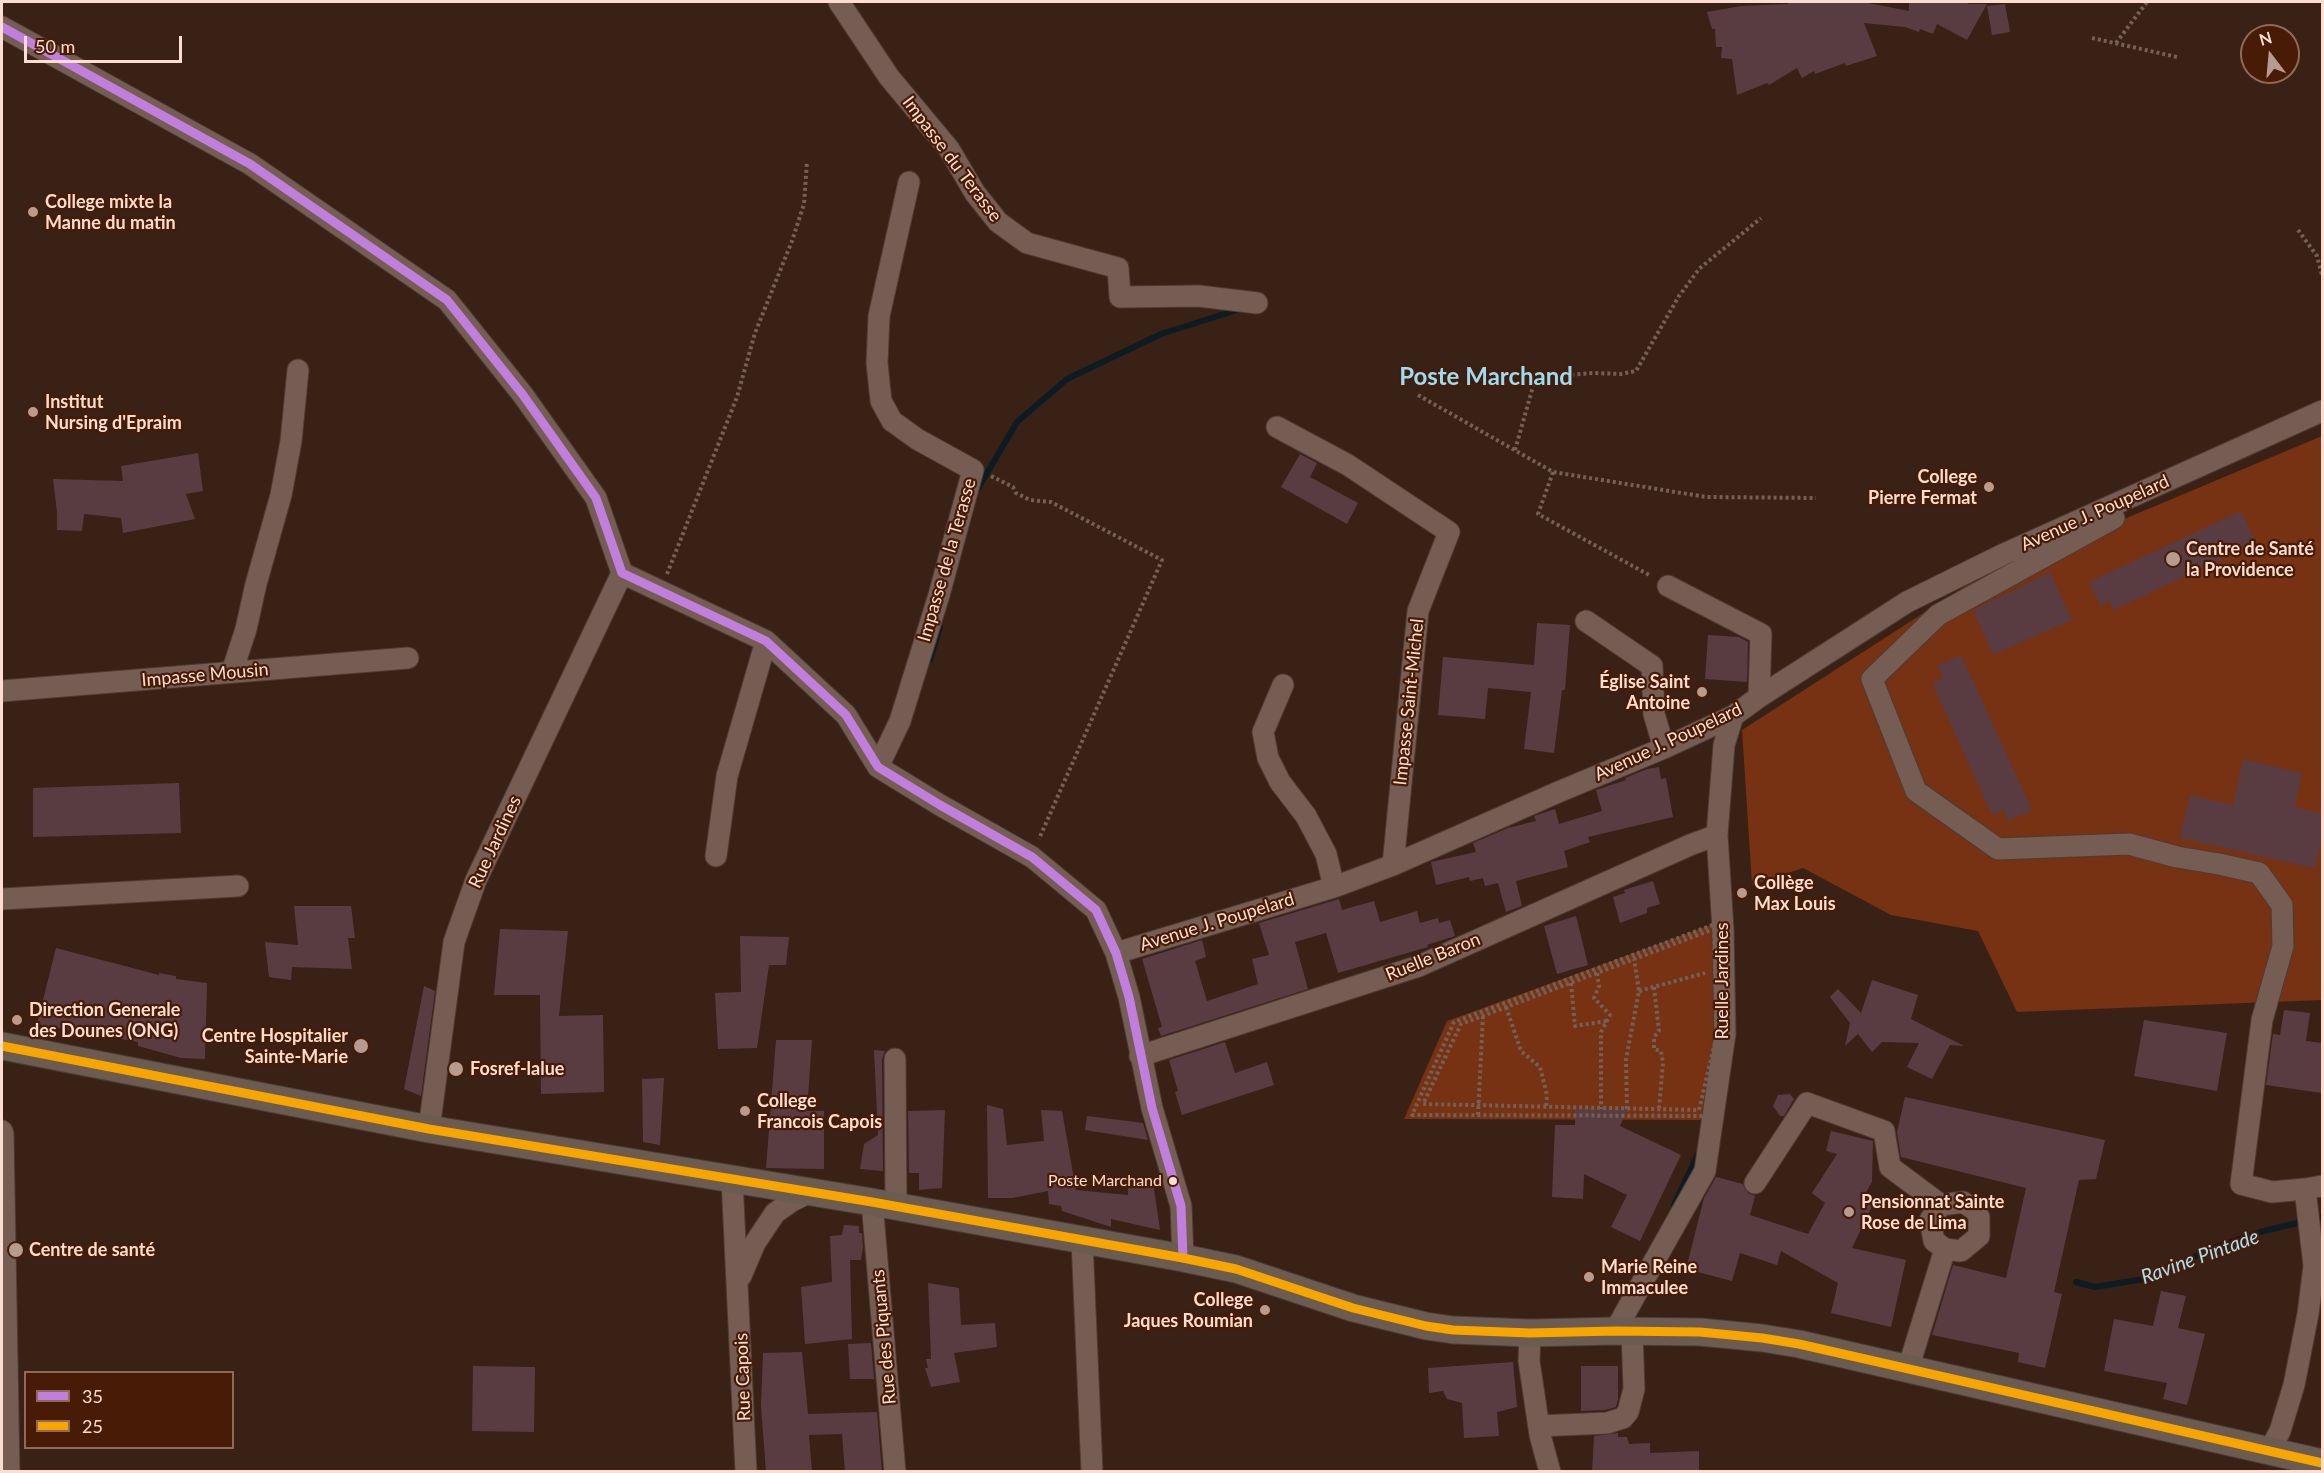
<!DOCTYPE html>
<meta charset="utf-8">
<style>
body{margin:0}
#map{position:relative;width:2324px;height:1473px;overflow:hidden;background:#392115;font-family:Lato,sans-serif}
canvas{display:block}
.frame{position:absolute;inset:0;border:3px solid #fcddd1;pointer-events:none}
.legend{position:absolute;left:24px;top:1371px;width:210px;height:78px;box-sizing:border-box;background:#481b06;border:2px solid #906957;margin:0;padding:8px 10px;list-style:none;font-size:18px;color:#fcddd1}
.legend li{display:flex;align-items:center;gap:12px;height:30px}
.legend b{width:30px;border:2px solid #906957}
.north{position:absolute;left:2240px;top:24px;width:60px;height:60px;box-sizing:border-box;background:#481b06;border:2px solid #906957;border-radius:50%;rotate:344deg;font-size:16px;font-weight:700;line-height:24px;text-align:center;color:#fcddd1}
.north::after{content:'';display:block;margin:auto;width:21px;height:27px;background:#b89b8f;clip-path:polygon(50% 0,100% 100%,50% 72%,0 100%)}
.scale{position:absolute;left:24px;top:36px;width:158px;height:27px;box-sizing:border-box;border:3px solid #fcddd1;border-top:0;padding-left:8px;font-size:18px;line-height:21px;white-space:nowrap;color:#fcddd1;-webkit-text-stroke:4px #481b06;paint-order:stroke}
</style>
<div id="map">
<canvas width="2324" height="1473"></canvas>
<div class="frame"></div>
<ul class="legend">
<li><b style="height:8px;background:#c07fdc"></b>35</li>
<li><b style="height:8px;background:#f7a600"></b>25</li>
</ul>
<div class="north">N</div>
<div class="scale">50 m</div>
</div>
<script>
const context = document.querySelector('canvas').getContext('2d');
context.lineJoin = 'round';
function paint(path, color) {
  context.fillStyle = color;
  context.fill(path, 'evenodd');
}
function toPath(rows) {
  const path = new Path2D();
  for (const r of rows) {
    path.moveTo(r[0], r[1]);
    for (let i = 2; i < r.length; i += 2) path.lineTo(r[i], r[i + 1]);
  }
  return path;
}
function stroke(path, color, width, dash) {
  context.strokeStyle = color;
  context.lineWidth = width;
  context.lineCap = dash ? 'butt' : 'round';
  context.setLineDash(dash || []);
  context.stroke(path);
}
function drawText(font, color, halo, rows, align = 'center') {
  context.font = font + ' Lato,sans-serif';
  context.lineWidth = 4.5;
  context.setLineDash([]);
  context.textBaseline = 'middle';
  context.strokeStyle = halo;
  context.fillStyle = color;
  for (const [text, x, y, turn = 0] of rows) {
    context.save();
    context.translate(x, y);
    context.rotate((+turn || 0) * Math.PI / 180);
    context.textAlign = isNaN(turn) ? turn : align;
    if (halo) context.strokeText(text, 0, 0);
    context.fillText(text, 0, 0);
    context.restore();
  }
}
paint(toPath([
 [2322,436,2322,1000,2017,1012,1978,931,1891,915,1803,868,1752,885,1742,730,1967,585],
 [1719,922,1722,1035,1707,1120,1404,1119,1447,1021]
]), '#763212');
stroke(toPath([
 [977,490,1017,422,1067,379,1161,334,1240,309],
 [930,660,940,627],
 [1674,1205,1698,1154],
 [2076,1282,2095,1287,2150,1278,2213,1248,2260,1232,2322,1217]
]), '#0d1c22', 6);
paint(toPath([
 [1788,2,1863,2,1909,11,1909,2,1969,2,1968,4,1987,4,1967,40,1937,24,1933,34,1920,29,1919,32,1905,27,1864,23,1877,56,1846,66,1845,63,1815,74,1814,71,1802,78,1797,68,1769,85,1767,83,1737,95,1732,59,1721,58,1722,47,1716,47,1715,29,1712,29,1707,12,1741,6,1788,4],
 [2005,4,2010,32,1992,35,1987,6],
 [198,453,203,491,186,494,195,519,123,533,121,518,84,514,82,531,57,530,57,512,53,479,123,481,121,466],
 [1300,454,1317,463,1310,477,1358,503,1347,524,1281,487],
 [2241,511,2256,543,2113,610,2109,601,2100,605,2089,582],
 [2050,572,2072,620,1993,655,1973,610],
 [1537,623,1570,625,1565,690,1562,690,1554,753,1524,749,1531,692,1488,688,1485,719,1438,715,1443,657,1534,665],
 [1708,635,1739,637,1748,642,1747,682,1705,679],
 [1961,655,2032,810,2008,821,2004,810,1992,815,1932,683,1943,678,1937,666],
 [2243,759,2302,773,2295,807,2322,814,2322,834,2315,868,2180,838,2190,795,2233,805],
 [1659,767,1661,779,1666,778,1673,817,1588,837,1590,842,1564,851,1568,867,1516,881,1522,906,1506,912,1498,883,1485,886,1483,878,1470,881,1469,877,1436,885,1431,862,1476,852,1473,843,1508,828,1536,821,1534,816,1555,809,1559,824,1602,811,1596,790,1626,780,1625,778,1647,769],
 [179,783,181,833,33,837,33,788],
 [1653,881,1660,904,1647,908,1647,913,1620,923,1613,897,1625,893,1624,890],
 [1339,899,1342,910,1374,901,1380,922,1417,911,1420,923,1438,918,1439,923,1450,920,1455,936,1427,945,1428,947,1338,973,1326,933,1295,942,1308,989,1161,1036,1158,1028,1162,1027,1142,959,1202,940,1206,957,1195,961,1207,1001,1258,984,1252,959,1269,955,1259,923],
 [294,906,351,906,355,938,348,938,352,969,292,967,291,980,269,977,265,942,298,945],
 [1576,916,1588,965,1557,974,1544,926],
 [500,929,568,931,559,1016,603,1015,604,1092,541,1094,540,995,494,995],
 [740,936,789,937,786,965,769,965,757,1048,718,1049,715,993,741,992],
 [56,948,159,975,159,973,176,976,176,979,207,983,205,1059,181,1058,138,1046,138,1042,37,1024],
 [1872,980,1918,995,1911,1019,1964,1046,1950,1045,1932,1079,1907,1067,1919,1043,1882,1042,1872,1052,1858,1034,1845,1046,1850,1023,1830,997,1838,989,1861,1013],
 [424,986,435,991,421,1096,404,1089],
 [2284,1010,2310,1013,2306,1041,2322,1043,2322,1093,2266,1085,2273,1034,2280,1035],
 [2144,1020,2227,1033,2217,1091,2134,1076],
 [776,1040,812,1040,807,1111,824,1111,824,1169,766,1168],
 [1225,1042,1235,1073,1267,1062,1274,1085,1182,1115,1175,1092,1178,1091,1169,1060],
 [874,1050,885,1051,882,1059,883,1171,860,1169,864,1144,878,1135],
 [664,1078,660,1145,643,1142,642,1079],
 [1790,1094,1794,1099,1784,1116,1780,1116,1773,1106,1778,1095],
 [1905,1097,2105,1140,2096,1179,2079,1180,2054,1292,2062,1294,2045,1368,2018,1362,2019,1353,1932,1335,1953,1265,2006,1278,2026,1188,1901,1157,1897,1132],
 [987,1105,1003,1109,1007,1145,1044,1141,1041,1110,1062,1111,1076,1190,1128,1195,1128,1181,1153,1182,1160,1230,1111,1219,1111,1227,1062,1211,1061,1206,1049,1204,1048,1191,1012,1198,988,1198],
 [1575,1109,1628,1109,1620,1126,1681,1155,1640,1241,1611,1227,1627,1195,1584,1174,1583,1199,1552,1197,1555,1125,1575,1125],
 [945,1110,942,1188,919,1190,919,1173,909,1173,908,1111],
 [1087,1116,1143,1123,1148,1140,1085,1130],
 [1831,1131,1873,1141,1872,1182,1866,1192,1875,1200,1852,1248,1906,1260,1891,1327,1831,1313,1838,1283,1781,1251,1777,1265,1740,1253,1732,1281,1686,1269,1704,1198,1716,1177,1743,1184,1748,1193,1755,1196,1750,1215,1808,1234,1825,1203,1812,1193,1837,1154,1826,1151],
 [844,1225,859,1226,859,1233,862,1233,863,1247,861,1260,850,1260,852,1339,805,1344,801,1287,832,1282,830,1236,842,1235],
 [928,1283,959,1288,961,1325,995,1323,997,1347,954,1353,960,1382,931,1387,925,1368,928,1368,926,1359,931,1359],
 [2161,1291,2186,1296,2178,1328,2205,1334,2187,1405,2163,1399,2167,1383,2104,1371,2114,1319,2153,1326],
 [871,1343,874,1379,850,1379,848,1344],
 [802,1352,808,1414,877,1412,882,1472,845,1472,842,1434,809,1435,812,1472,766,1472,761,1406,763,1353],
 [1513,1362,1517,1407,1497,1412,1499,1436,1464,1438,1462,1403,1447,1399,1443,1391,1429,1393,1428,1368],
 [473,1366,535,1367,534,1432,472,1431],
 [1581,1366,1618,1366,1618,1399,1616,1407,1605,1410,1581,1411],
 [1618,1433,1618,1437,1627,1437,1629,1444,1650,1443,1650,1453,1699,1451,1699,1472,1592,1472,1594,1436]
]), '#593c42');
const minor = toPath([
 [839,2,889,77,949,149,975,193,998,222,1027,243,1118,268,1120,297,1199,296,1257,303],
 [2,27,250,164,447,300,523,395,596,498,622,573,766,641,846,715,878,767,940,805,1032,857,1096,910,1116,953,1129,997,1152,1108,1181,1206,1183,1258],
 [1277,427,1348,465,1449,532,1418,611,1393,865],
 [2114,518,1938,615,1872,679,1916,791,1998,849,2129,844,2177,857,2219,864,2259,873,2282,905,2283,946,2262,1020,2241,1184,2272,1192,2305,1189],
 [1668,586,1761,634,1759,697],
 [1586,621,1652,666,1654,714,1664,748],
 [232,672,246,629,256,584,281,495,291,441,298,370],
 [1283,685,1263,732,1268,758,1280,782,1306,816,1326,854,1334,887],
 [2,691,408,658],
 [878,767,900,721,939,595,973,470,917,439,892,421,881,401,877,363,879,316,909,182],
 [716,856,727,776,766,641],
 [2,899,238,886],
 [1116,953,1334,887,1393,865,1556,793,1664,748,1733,716,1759,697,1907,602,2004,554,2322,411],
 [1140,1056,1419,966,1690,845,1717,835],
 [895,1059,896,1206],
 [429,1129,454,942,476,880,622,573],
 [2,1131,3,1134,9,1472],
 [732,1179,746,1472],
 [1755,1183,1807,1103,1884,1131,1890,1167,1941,1205,1963,1202,1975,1210,1979,1217,1979,1236,1961,1251,1945,1249,1934,1241,1930,1220,1941,1205],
 [872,1202,895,1472],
 [1082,1240,1092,1472],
 [741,1276,755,1243,775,1213,792,1201,810,1192],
 [1615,1331,1705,1171,1725,1034,1723,929,1717,835,1724,745,1733,716],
 [1530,1333,1529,1361,1540,1435,1550,1472],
 [1908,1369,1945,1249],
 [1539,1426,1607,1423,1623,1418,1628,1412,1634,1389,1632,1332],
 [2270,1450,2280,1431,2294,1385,2308,1314,2314,1266,2305,1189,2322,1186]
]);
const major = toPath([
 [2,1046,429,1129,872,1202,1183,1258,1236,1269,1353,1308,1426,1326,1453,1330,1530,1333,1615,1331,1700,1332,1762,1338,1799,1344,2322,1463]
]);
stroke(minor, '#4e3b34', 23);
stroke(major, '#4e3b34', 29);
stroke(toPath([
 [2092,38,2177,57],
 [2116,43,2147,2],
 [2298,230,2317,256,2322,275],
 [1418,395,1553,472,1706,497,1816,498],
 [1515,450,1534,383,1567,375,1593,373,1621,374,1636,371,1679,296,1699,269,1761,218],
 [1553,472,1538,514,1651,576],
 [991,476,1013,487,1016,493,1030,500,1051,502,1162,560,1039,839],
 [667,574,737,397,755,333,792,241,804,204,807,161],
 [1718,923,1721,1035,1706,1116,1412,1115,1454,1022,1718,923],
 [1714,929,1717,1034,1699,1110,1423,1104,1461,1024,1714,929],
 [1597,973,1599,986,1594,998,1610,1015,1601,1032,1601,1109],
 [1571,983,1575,1026,1607,1021],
 [1654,987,1659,1031,1654,1037,1654,1049,1661,1051,1663,1063,1659,1109],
 [1639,991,1705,973],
 [1506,1007,1521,1051,1540,1067,1547,1095,1546,1108],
 [1627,1109,1626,1059,1639,991,1634,959],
 [1478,1115,1483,1016]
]), '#746056', 4, [3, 3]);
stroke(minor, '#755d54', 21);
stroke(major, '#6b5b50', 27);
stroke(toPath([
 [2,27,250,164,447,300,523,395,596,498,622,573,766,641,846,715,878,767,940,805,1032,857,1096,910,1116,953,1129,997,1152,1108,1181,1206,1183,1258]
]), '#c07fdc', 9);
stroke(toPath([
 [2,1046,429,1129,872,1202,1183,1258,1236,1269,1353,1308,1426,1326,1453,1330,1530,1333,1615,1331,1700,1332,1762,1338,1799,1344,2322,1463]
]), '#f7a600', 9);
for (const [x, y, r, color] of [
 [33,212,6,"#b89b8f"],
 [33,412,6,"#b89b8f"],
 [1989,487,6,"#b89b8f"],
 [2173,559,8,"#b89b8f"],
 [1702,692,6,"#b89b8f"],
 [1742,893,6,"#b89b8f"],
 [17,1020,6,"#b89b8f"],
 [361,1046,8,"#b89b8f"],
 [456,1069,8,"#b89b8f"],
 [745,1111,6,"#b89b8f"],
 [1173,1181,5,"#fcddd1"],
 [1849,1212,6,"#b89b8f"],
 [16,1250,8,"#b89b8f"],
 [1589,1277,6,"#b89b8f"],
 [1265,1310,6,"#b89b8f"]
]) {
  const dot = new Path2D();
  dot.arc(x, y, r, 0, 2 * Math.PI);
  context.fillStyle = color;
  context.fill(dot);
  stroke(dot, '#481b06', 2);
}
drawText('16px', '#fcddd1', '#481b06', [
 ["Poste Marchand",1162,1181]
], 'right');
drawText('18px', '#fcddd1', '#481b06', [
 ["Impasse du Terasse",952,159,53],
 ["Avenue J. Poupelard",2095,513,-24],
 ["Impasse de la Terasse",947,560,-74],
 ["Impasse Mousin",205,675,-5],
 ["Impasse Saint-Michel",1409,702,-84],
 ["Avenue J. Poupelard",1668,742,-25],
 ["Rue Jardines",495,842,-65],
 ["Avenue J. Poupelard",1217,922,-17],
 ["Ruelle Baron",1433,957,-22],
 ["Ruelle Jardines",1722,981,-90],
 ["Rue des Piquants",884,1337,-95],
 ["Rue Capois",743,1377,-92]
]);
drawText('bold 18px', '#fcddd1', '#481b06', [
 ["College mixte la",45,202],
 ["Manne du matin",45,223],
 ["Institut",45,402],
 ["Nursing d'Epraim",45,423],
 ["College",1977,477,"right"],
 ["Pierre Fermat",1977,498,"right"],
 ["Centre de Santé",2186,549],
 ["la Providence",2186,570],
 ["Église Saint",1690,682,"right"],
 ["Antoine",1690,703,"right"],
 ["Collège",1754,883],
 ["Max Louis",1754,904],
 ["Direction Generale",29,1010],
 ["des Dounes (ONG)",29,1031],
 ["Centre Hospitalier",348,1036,"right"],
 ["Sainte-Marie",348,1057,"right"],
 ["Fosref-lalue",470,1069],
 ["College",757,1101],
 ["Francois Capois",757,1122],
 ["Pensionnat Sainte",1861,1202],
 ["Rose de Lima",1861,1223],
 ["Centre de santé",29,1250],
 ["Marie Reine",1601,1267],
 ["Immaculee",1601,1288],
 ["College",1253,1300,"right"],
 ["Jaques Roumian",1253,1321,"right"]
], 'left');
drawText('italic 20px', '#a3e1f7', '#481b06', [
 ["Ravine Pintade",2200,1257,-20]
]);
drawText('bold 24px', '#96def8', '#481b06', [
 ["Poste Marchand",1486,377]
]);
</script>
